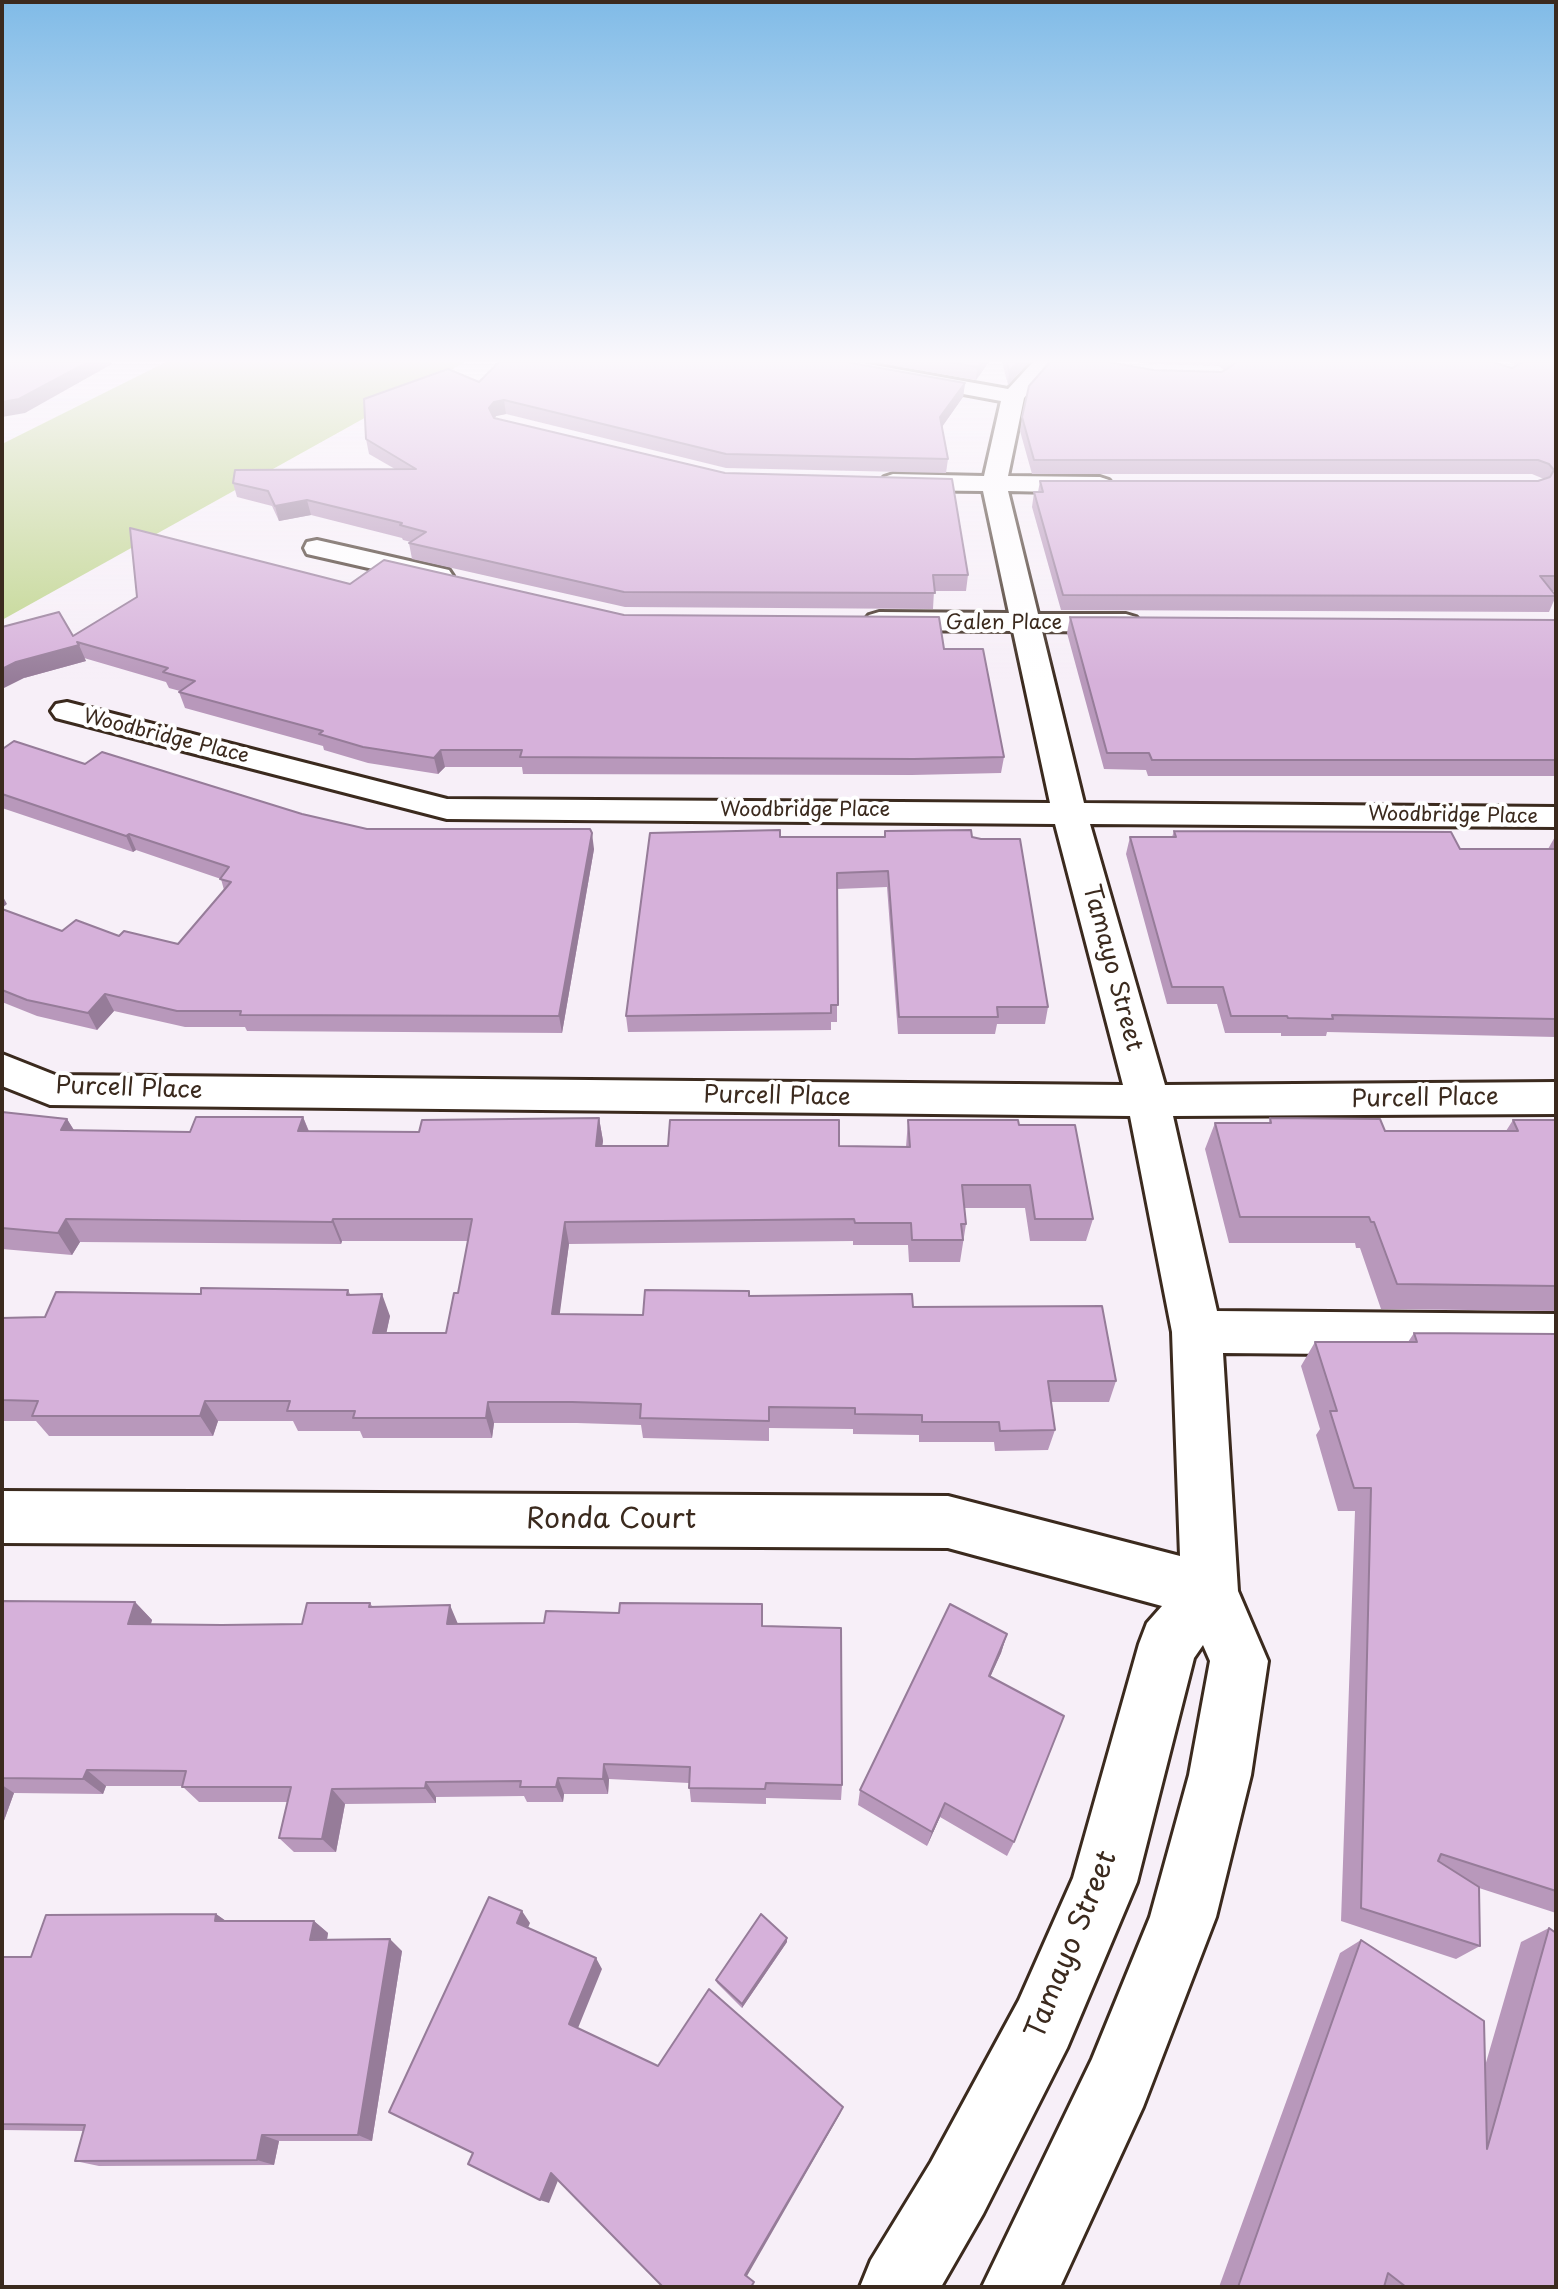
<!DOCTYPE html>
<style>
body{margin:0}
#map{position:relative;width:1558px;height:2289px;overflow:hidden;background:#f7eff8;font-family:"Playpen Sans",sans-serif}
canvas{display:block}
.frame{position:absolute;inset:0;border:4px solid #3b2a1e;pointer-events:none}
</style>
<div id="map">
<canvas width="1558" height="2289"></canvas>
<div class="frame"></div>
</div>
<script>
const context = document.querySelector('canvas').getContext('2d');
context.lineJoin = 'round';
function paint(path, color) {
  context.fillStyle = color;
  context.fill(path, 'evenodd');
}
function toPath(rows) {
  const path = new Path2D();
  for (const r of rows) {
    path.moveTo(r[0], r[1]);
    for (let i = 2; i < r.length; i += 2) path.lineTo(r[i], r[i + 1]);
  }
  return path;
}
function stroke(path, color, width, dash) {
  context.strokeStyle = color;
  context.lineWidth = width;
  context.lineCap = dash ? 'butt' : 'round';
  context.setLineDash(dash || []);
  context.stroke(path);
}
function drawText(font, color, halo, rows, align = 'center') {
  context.font = font + ' "Playpen Sans",sans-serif';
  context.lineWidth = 8;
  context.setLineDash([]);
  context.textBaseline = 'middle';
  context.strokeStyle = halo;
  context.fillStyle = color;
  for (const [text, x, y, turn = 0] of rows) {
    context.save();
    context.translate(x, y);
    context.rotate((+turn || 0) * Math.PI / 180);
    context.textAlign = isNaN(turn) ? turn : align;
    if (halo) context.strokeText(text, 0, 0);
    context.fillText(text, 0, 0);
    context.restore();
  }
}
paint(toPath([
 [166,362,465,362,2,620,2,444]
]), '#bed48a');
const minor = toPath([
 [812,362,857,362,1008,389,1033,362,1055,362,1024,398,1008,476,1100,477,1109,480,1113,485,1109,490,1100,493,1008,491,1038,614,1126,614,1136,617,1141,623,1136,629,1126,632,1042,631,1084,803,1556,807,1556,827,1090,824,1165,1085,1556,1082,1556,1114,1173,1116,1217,1311,1556,1314,1556,1356,1223,1353,1238,1591,1268,1661,1251,1775,1216,1917,1143,2107,1060,2287,982,2287,1092,2059,1150,1917,1189,1775,1210,1661,1203,1645,1194,1658,1137,1882,1067,2048,983,2214,941,2287,860,2287,871,2260,931,2162,1019,2000,1073,1878,1139,1644,1147,1623,1162,1606,948,1548,2,1543,2,1491,948,1496,1180,1556,1172,1332,1130,1116,50,1105,2,1086,2,1054,55,1075,1123,1085,1055,824,447,819,56,718,51,711,56,704,67,702,447,799,1050,803,1013,631,879,630,869,627,864,621,869,615,879,612,1009,613,983,491,893,490,884,487,880,482,884,477,893,474,984,476,1001,401,823,368,812,362],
 [317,540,449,570,453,576,449,582,439,584,307,554,304,548,307,542,317,540]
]);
stroke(minor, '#3b2a1e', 6);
paint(minor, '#fff');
paint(toPath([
 [872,362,989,362,976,380],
 [1002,362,1029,362,1008,385],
 [1136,362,1493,362,1512,368,1517,365,1509,362,1556,362,1556,591,1552,591,1556,596,1549,612,1061,610,1032,507,1034,492,1038,492,1040,481,1538,481,1544,479,1532,474,1032,474,1020,431,1022,417,1153,370,1222,372,1225,371,1219,366,1151,364],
 [479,382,965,383,963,397,942,427,948,459,946,473,726,468,506,414,496,416,495,418,968,575,966,591,934,591,933,609,625,607,412,559,409,543,411,542,403,540,402,538,311,515,279,521,272,506,237,497,233,483,395,469,369,454,366,439],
 [350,584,624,615,944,649,1004,757,1001,773,912,775,523,774,522,767,445,767,438,774,368,763,324,750,323,746,185,708,179,692,180,691,169,688,166,682,84,658,86,661,24,678,73,636],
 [1070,617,1556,620,1556,776,1148,776,1146,770,1104,769,1067,633],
 [2,747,85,764,367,829,594,849,562,1033,247,1031,245,1027,185,1027,114,1011,97,1030,37,1016,2,1002,2,909,62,931,119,936,178,944,224,890,221,879,136,850,133,852,2,808],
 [885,831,972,837,1048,1007,1045,1024,997,1024,995,1034,898,1034,887,887,837,889,837,1022,831,1022,831,1030,628,1032,626,1016,780,837,884,837],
 [1174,831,1460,849,1548,849,1556,835,1556,1037,1327,1032,1326,1036,1281,1036,1281,1033,1225,1033,1217,1004,1167,1004,1126,854,1130,837,1172,837],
 [2,1112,67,1119,74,1130,190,1132,303,1117,309,1131,419,1132,599,1118,603,1141,602,1146,906,1147,908,1120,1019,1125,1093,1219,1086,1241,1030,1241,1025,1208,964,1208,966,1224,960,1262,909,1262,908,1245,853,1245,853,1241,569,1244,559,1314,643,1315,749,1296,913,1307,1116,1381,1109,1402,1051,1402,1055,1430,1048,1450,995,1451,994,1442,919,1442,919,1435,853,1434,853,1429,769,1428,769,1441,643,1438,641,1425,577,1423,494,1423,492,1438,363,1438,360,1431,298,1431,293,1421,218,1421,213,1436,49,1436,36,1421,2,1421,2,1318,45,1317,201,1294,348,1290,350,1294,390,1316,386,1333,446,1333,458,1293,468,1241,342,1241,341,1244,80,1242,72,1255,2,1249],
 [1270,1118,1385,1131,1506,1131,1513,1120,1556,1120,1556,1311,1381,1309,1360,1248,1356,1248,1355,1243,1229,1243,1205,1149,1215,1123,1269,1123],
 [1414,1333,1556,1334,1556,1913,1479,1888,1480,1946,1456,1959,1341,1921,1355,1511,1338,1511,1316,1435,1320,1429,1301,1366,1315,1342,1408,1342],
 [2,1601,135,1602,152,1620,151,1624,302,1624,370,1603,372,1606,458,1624,762,1626,842,1785,841,1800,766,1798,766,1804,691,1802,689,1783,609,1779,608,1794,564,1794,563,1802,527,1802,524,1796,436,1797,436,1803,345,1804,336,1852,294,1852,279,1838,288,1802,199,1802,182,1786,106,1786,103,1794,14,1793,2,1826],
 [1007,1634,1001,1653,990,1677,1014,1842,1007,1856,940,1817,927,1846,858,1805,860,1790],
 [216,1914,226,1921,314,1921,328,1933,327,1940,402,1951,372,2141,279,2141,274,2165,99,2166,75,2161,83,2131,2,2130,2,1957,31,1957],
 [1549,1928,1556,2287,1219,2287,1340,1953,1361,1940,1485,2066,1521,1942],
 [787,1942,742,2008,717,1983,716,1980]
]), '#b898bb');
paint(toPath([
 [88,362,111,362,112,364,25,413,2,417,2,402],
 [981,362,989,362,976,380,977,367],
 [1018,362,1029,362,1008,385,1009,371],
 [965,383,963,397,939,431,940,417],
 [504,400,506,414,496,416,491,422,489,408,494,402],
 [307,500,311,515,279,521,275,506],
 [79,645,86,661,24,678,2,689,2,669,16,662],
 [441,750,445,767,438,774,434,758],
 [592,833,594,849,562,1033,559,1016],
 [129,834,136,850,133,852,126,836],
 [2,895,7,904,2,908],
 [105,994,114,1011,97,1030,88,1013],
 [303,1117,312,1140,298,1131],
 [599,1118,603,1141,599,1168,596,1146],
 [67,1119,81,1142,61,1130],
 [66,1219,80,1242,72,1255,58,1233],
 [333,1219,342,1241,341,1244,332,1222],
 [565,1222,569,1244,557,1335,552,1314],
 [382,1294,390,1316,382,1354,373,1333],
 [205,1401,218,1421,213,1436,200,1416],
 [488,1402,494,1423,492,1438,486,1418],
 [135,1602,152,1620,145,1642,128,1624],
 [450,1605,458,1624,447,1624],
 [1007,1634,1001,1653,983,1693,989,1676],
 [604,1764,609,1779,608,1794,603,1779],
 [87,1770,106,1786,103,1794,83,1779],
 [558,1778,564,1794,563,1802,556,1787],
 [426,1782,436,1797,436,1803,425,1788],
 [2,1785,14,1793,2,1826],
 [332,1789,345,1804,336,1852,322,1839],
 [945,1803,940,1817,927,1846,932,1832],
 [522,1911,530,1923,525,1935,517,1923],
 [216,1914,233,1926,215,1921],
 [314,1921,328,1933,325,1951,310,1940],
 [787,1938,787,1942,742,2008,742,2004],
 [390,1939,402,1951,372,2141,358,2135],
 [596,1958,602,1969,576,2033,569,2024],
 [843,2107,840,2114,747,2276,745,2275],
 [262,2135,279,2141,274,2165,257,2160],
 [551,2173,559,2178,549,2203,540,2200]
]), '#967c99');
const building = toPath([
 [2,362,88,362,19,399,2,402,2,362],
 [499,362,846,362,965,383,940,417,948,459,726,454,504,400,494,402,489,408,494,418,725,473,952,479,968,575,933,575,935,593,624,592,409,543,426,532,400,525,402,523,307,500,275,506,268,491,233,483,235,470,416,469,366,439,364,399,448,369,479,382,499,362],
 [949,362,981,362,977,367,949,362],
 [1007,362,1018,362,1009,371,1007,362],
 [1050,362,1108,362,1153,370,1222,372,1236,363,1234,362,1493,362,1512,368,1523,362,1556,362,1556,576,1540,576,1556,596,1063,595,1034,492,1043,492,1040,481,1538,481,1550,477,1554,470,1549,464,1538,460,1034,460,1022,417,1029,386,1050,362],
 [130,528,350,584,384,560,624,615,939,617,944,649,983,649,1004,757,914,759,520,757,522,750,441,750,434,758,363,747,319,734,323,731,179,692,195,681,163,672,168,668,77,642,79,645,16,662,2,669,2,627,59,612,73,636,137,597,130,528],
 [1070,617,1556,620,1556,760,1152,760,1149,753,1107,753,1070,617],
 [14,741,85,764,102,752,302,814,367,829,590,829,592,833,559,1016,240,1015,241,1011,177,1011,105,994,88,1013,27,1000,2,990,2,909,62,931,76,920,119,936,124,931,178,944,231,882,220,879,229,867,129,834,126,836,2,794,2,747,4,748,14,741],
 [780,830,780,837,885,837,885,831,971,830,972,837,981,839,1020,839,1048,1007,997,1007,998,1017,899,1017,888,871,837,873,838,1005,831,1005,831,1013,626,1016,650,833,780,830],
 [1174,831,1451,832,1460,849,1556,849,1556,1019,1332,1015,1333,1019,1288,1018,1287,1016,1231,1016,1223,987,1172,987,1130,837,1176,837,1174,831],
 [2,1112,67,1119,61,1130,190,1132,196,1117,303,1117,298,1131,419,1132,422,1120,599,1118,596,1146,668,1146,670,1120,839,1120,839,1146,910,1147,908,1120,1018,1120,1019,1125,1075,1125,1093,1219,1035,1219,1030,1185,962,1185,966,1224,961,1224,963,1240,912,1240,911,1223,855,1223,854,1219,565,1222,552,1314,643,1315,645,1290,749,1291,749,1296,912,1294,913,1307,1102,1306,1116,1381,1048,1381,1055,1430,1000,1431,999,1422,922,1422,922,1415,855,1414,855,1408,769,1407,769,1421,640,1418,641,1404,572,1402,488,1402,486,1418,353,1418,355,1411,287,1411,290,1401,205,1401,200,1416,32,1416,38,1401,2,1400,2,1318,45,1317,56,1292,201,1294,201,1288,348,1290,347,1295,382,1294,373,1333,446,1333,454,1293,458,1293,472,1219,333,1219,332,1222,66,1219,58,1233,2,1228,2,1112],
 [1270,1118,1380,1119,1385,1131,1518,1131,1513,1120,1556,1120,1556,1286,1397,1284,1374,1222,1371,1222,1369,1217,1240,1217,1215,1123,1271,1123,1270,1118],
 [1414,1333,1556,1334,1556,1891,1441,1854,1438,1861,1479,1887,1480,1946,1361,1908,1371,1488,1354,1488,1330,1411,1337,1411,1315,1342,1417,1342,1414,1333],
 [2,1601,135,1602,128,1624,222,1625,302,1624,307,1603,370,1603,369,1607,450,1605,447,1624,544,1623,546,1611,619,1613,620,1603,762,1604,762,1626,841,1628,842,1785,766,1783,765,1789,689,1788,690,1767,604,1764,603,1779,558,1778,556,1787,520,1787,521,1781,426,1782,425,1788,332,1789,322,1839,279,1838,291,1787,182,1787,186,1771,87,1770,83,1779,2,1778,2,1601],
 [950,1604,1007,1634,989,1676,1064,1716,1014,1842,945,1803,932,1832,860,1790,950,1604],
 [489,1897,522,1911,517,1923,596,1958,569,2024,658,2066,709,1989,843,2107,745,2275,754,2282,751,2287,663,2287,551,2173,540,2200,468,2164,473,2153,389,2112,489,1897],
 [216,1914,215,1921,314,1921,310,1940,390,1939,358,2135,262,2135,257,2160,75,2161,85,2125,2,2124,2,1957,31,1957,46,1915,216,1914],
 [761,1914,787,1938,742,2004,716,1980,761,1914],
 [1549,1928,1556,1933,1556,2287,1406,2287,1388,2273,1384,2287,1238,2287,1361,1940,1484,2021,1487,2149,1549,1928]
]);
paint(building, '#d6b1da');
stroke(building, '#967c99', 2);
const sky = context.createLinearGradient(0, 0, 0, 682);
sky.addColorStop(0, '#80bbe7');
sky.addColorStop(0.53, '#fbf8fc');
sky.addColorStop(1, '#fbf8fc00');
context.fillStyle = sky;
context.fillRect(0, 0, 1558, 682);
drawText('20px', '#3b2a1e', '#fff', [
 ["Galen Place",1004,623],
 ["Woodbridge Place",166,737,14],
 ["Woodbridge Place",805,810],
 ["Woodbridge Place",1453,816,1]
]);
drawText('24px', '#3b2a1e', '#fff', [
 ["Tamayo Street",1112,968,75],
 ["Purcell Place",129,1089,2],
 ["Purcell Place",777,1097,1],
 ["Purcell Place",1425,1099,-1]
]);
drawText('28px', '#3b2a1e', '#fff', [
 ["Ronda Court",611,1520],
 ["Tamayo Street",1072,1945,-68]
]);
</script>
